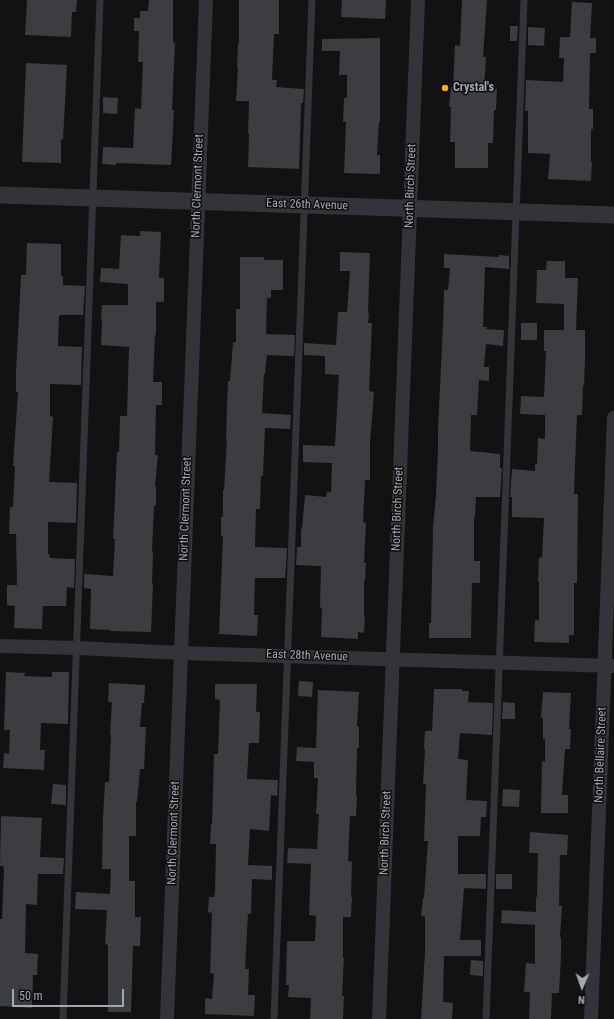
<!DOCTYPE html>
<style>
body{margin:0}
#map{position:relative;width:614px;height:1019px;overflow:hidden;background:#121213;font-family:"Roboto Condensed",sans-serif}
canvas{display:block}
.north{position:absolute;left:562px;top:967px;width:40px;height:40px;-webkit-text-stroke:3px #0d0d0e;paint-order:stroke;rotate:182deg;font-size:11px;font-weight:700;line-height:16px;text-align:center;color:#a2a9b5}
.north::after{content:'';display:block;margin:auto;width:14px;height:18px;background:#a2a9b5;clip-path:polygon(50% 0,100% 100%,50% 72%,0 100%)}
.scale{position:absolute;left:12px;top:989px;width:112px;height:18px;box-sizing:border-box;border:2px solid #a2a9b5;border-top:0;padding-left:5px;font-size:12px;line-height:14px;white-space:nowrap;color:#a2a9b5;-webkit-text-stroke:3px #0d0d0e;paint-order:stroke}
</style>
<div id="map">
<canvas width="614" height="1019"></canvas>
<div class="north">N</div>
<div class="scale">50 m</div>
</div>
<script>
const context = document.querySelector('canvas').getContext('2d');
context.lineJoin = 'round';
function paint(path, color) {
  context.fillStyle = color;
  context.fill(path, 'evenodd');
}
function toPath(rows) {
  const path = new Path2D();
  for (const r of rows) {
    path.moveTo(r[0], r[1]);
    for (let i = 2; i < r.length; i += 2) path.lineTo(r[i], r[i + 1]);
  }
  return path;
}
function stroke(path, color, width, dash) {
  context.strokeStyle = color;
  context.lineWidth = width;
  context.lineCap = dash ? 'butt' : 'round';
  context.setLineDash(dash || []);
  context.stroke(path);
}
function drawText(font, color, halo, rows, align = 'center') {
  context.font = font + ' "Roboto Condensed",sans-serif';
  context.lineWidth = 3;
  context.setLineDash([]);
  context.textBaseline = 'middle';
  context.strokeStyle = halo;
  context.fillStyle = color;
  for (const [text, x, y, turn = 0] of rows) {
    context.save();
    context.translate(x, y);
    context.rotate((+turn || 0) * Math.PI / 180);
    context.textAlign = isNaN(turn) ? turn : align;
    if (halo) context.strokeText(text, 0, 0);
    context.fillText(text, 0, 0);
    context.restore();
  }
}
paint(toPath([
 [27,0,77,0,76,12,72,12,71,37,25,35],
 [149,0,173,0,173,43,175,43,172,110,174,110,171,165,116,163,116,165,102,164,103,147,133,148,135,108,141,109,143,62,138,62,139,31,134,31,134,18,140,18,140,11,148,11],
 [239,0,279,0,279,34,274,34,272,80,277,80,276,87,304,89,303,103,301,103,299,169,248,167,249,134,248,134,249,101,236,101,238,67,237,67,238,43,239,43],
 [342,0,386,0,385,19,341,17],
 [462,0,487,0,483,57,486,57,484,89,497,89,496,110,494,110,493,143,488,143,488,168,455,168,455,142,450,142,451,107,449,107,451,87,453,87,455,45,460,46],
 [572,2,592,3,590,38,596,38,596,53,590,53,589,109,593,109,593,129,591,129,591,162,592,162,591,181,548,179,550,154,528,153,528,111,525,111,526,80,563,82,564,58,559,58,560,37,570,37],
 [510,26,518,26,517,41,510,41],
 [528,27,545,28,544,46,528,45],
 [380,38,380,122,379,122,377,155,380,155,380,174,344,173,346,122,343,122,344,98,347,98,347,75,339,75,340,51,322,51,322,39],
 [26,63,67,65,63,140,61,139,61,163,22,162],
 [103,97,118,98,117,114,103,113],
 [140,231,161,232,159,278,164,278,164,302,156,302,156,335,155,335,153,382,162,382,162,405,156,405,155,455,158,455,155,486,156,486,156,506,154,506,152,552,153,552,152,584,153,584,151,632,110,631,110,630,90,629,91,589,84,588,84,574,113,576,115,539,113,539,114,519,117,452,119,452,120,416,127,416,129,347,101,345,102,320,101,320,102,305,128,305,128,284,100,282,101,268,119,269,121,235,140,236],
 [27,243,61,244,61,276,63,276,63,285,85,286,83,315,59,315,58,346,82,347,81,385,50,384,50,416,53,417,49,482,77,483,76,523,48,522,48,554,49,554,50,558,75,559,74,588,67,587,66,606,43,606,42,629,14,628,15,606,7,605,7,585,17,585,16,534,9,534,10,507,13,507,15,466,13,466,18,392,16,392,16,373,21,275,26,275],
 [340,252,370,253,368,313,369,313,368,323,372,323,369,391,374,392,370,442,370,480,365,480,363,522,366,523,364,563,366,563,365,581,364,581,364,617,365,617,364,633,358,632,358,639,321,637,322,608,320,608,321,566,296,565,297,548,297,547,301,547,301,529,302,529,305,495,326,497,327,492,331,492,332,463,303,462,303,445,335,446,339,375,325,374,325,356,304,355,304,343,336,345,338,312,347,312,350,271,340,271],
 [444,254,499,257,499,255,509,256,509,269,485,267,483,327,487,327,486,329,504,330,503,346,486,344,484,367,489,367,489,381,479,380,477,415,471,415,470,451,500,454,500,468,502,468,500,497,476,497,475,517,474,517,474,561,480,561,480,583,472,583,471,638,429,638,429,623,431,623,433,528,436,496,438,449,438,428,443,325,444,290,448,290,450,268,444,268],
 [240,257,264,257,264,260,283,260,283,290,271,290,271,298,267,298,266,334,295,335,294,356,267,355,265,374,264,374,262,413,291,415,290,429,265,428,263,476,261,476,260,509,256,509,255,547,287,548,286,565,285,578,255,578,254,615,258,615,257,636,219,634,223,536,221,536,221,517,223,517,223,490,224,490,227,439,226,439,227,404,228,381,230,381,233,342,236,342,236,309,240,309],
 [547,261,565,261,565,278,578,278,576,330,585,330,585,361,584,385,583,385,582,415,577,415,575,464,574,494,578,494,577,583,574,583,574,635,569,635,569,643,534,642,535,620,539,620,539,582,538,582,539,557,542,558,544,518,512,517,512,497,510,497,512,469,535,471,535,464,537,464,538,438,545,439,545,415,520,414,521,396,544,397,546,351,544,351,544,330,564,330,564,304,536,303,537,270,546,270],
 [521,323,537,323,537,340,521,340],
 [6,672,25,673,24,676,52,677,52,672,69,672,68,724,41,723,40,750,45,750,44,770,3,768,4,753,9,754,10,730,4,730],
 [299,681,313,682,312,697,298,696],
 [109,683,145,685,144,703,142,703,140,727,146,727,144,769,140,769,137,802,136,802,136,836,129,836,129,881,135,881,135,917,141,917,140,946,133,946,131,1012,108,1012,108,945,105,944,107,910,75,909,76,892,110,894,111,869,102,869,103,818,105,782,109,782,111,735,110,735,112,702,108,702],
 [215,684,257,684,256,712,260,712,259,743,249,743,247,779,278,780,277,796,271,795,269,831,250,829,248,865,272,866,272,880,252,879,251,914,248,914,245,969,249,969,248,995,255,995,254,1016,205,1014,205,998,212,999,214,974,210,973,212,913,208,912,209,897,214,897,215,891,216,844,210,844,211,824,212,824,214,754,218,754,220,700,215,699],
 [434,689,462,689,462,691,469,691,468,702,493,703,492,735,460,733,458,759,468,760,466,800,487,801,486,817,481,817,480,836,458,836,458,874,486,874,486,889,464,888,460,940,481,940,481,956,444,956,443,1002,453,1003,452,1019,421,1019,425,952,425,916,421,916,423,898,424,898,428,841,424,841,426,784,423,784,425,749,424,749,425,731,432,731],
 [318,690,359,692,357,726,359,727,359,748,357,748,356,796,357,796,356,816,350,816,348,861,352,862,351,897,352,897,351,917,343,917,343,958,344,958,342,996,344,996,343,1019,310,1019,311,998,288,997,289,985,286,985,287,941,315,941,316,916,309,915,311,864,287,863,288,848,317,849,319,814,316,814,318,778,314,778,314,762,296,761,297,747,316,748],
 [543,692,571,693,569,729,571,729,570,749,565,749,562,795,568,795,568,813,541,813,542,761,545,762,545,739,543,739,543,718,541,718],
 [503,702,515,703,515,719,502,719],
 [53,784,66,785,66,805,51,804],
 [503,789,520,790,519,807,502,806],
 [1,816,42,818,40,857,64,858,63,874,38,874,37,905,26,904,25,953,38,954,37,975,33,975,32,1008,0,1006,0,919,2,919,4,870,3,866,0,866],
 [530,832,568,835,567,855,560,855,559,906,562,906,560,937,561,937,561,956,559,993,552,993,551,1019,529,1019,530,992,524,992,526,963,535,964,535,925,501,923,502,910,536,912,536,897,537,897,538,853,529,853],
 [496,874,512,874,512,889,496,889],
 [471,960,483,961,483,976,470,975]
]), '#3c3d41');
stroke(toPath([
 [63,1019,100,0],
 [274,1019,312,0],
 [486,1019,524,0]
]), '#333439', 7);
stroke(toPath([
 [0,646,77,648,181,653,614,666],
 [167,1019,206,0],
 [379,1019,418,0],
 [591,1019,614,418]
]), '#333439', 14);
stroke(toPath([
 [0,195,614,215]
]), '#333439', 17);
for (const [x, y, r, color] of [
 [445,88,4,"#fcaa22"]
]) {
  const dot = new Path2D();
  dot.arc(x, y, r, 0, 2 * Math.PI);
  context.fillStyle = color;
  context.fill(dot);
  stroke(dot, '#0d0d0e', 1.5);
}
drawText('bold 12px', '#a2a9b5', '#0d0d0e', [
 ["Crystal's",453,88]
], 'left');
drawText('12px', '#a2a9b5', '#0d0d0e', [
 ["North Clermont Street",198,186,-88],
 ["North Birch Street",411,186,-88],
 ["East 26th Avenue",307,205,2],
 ["North Clermont Street",186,509,-88],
 ["North Birch Street",398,509,-88],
 ["East 28th Avenue",307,656,2],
 ["North Bellaire Street",601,755,-88],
 ["North Clermont Street",174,833,-88],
 ["North Birch Street",386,833,-88]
]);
</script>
